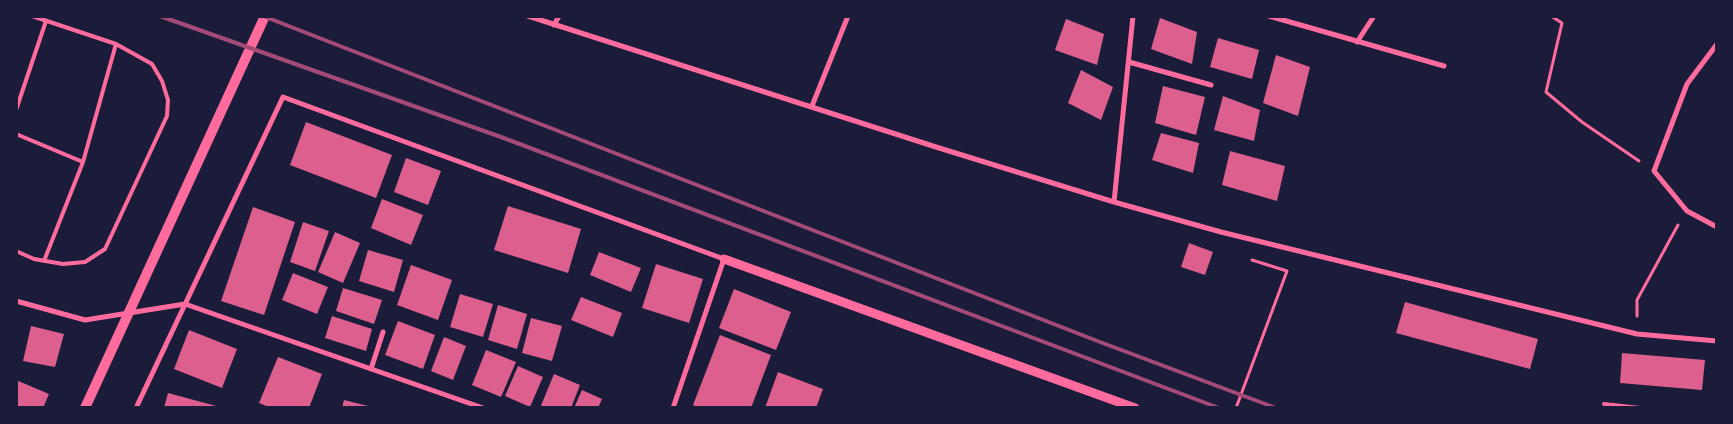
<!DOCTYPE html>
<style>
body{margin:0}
#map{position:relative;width:1733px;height:424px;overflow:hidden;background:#1b1b3a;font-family:Quicksand,sans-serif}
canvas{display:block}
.frame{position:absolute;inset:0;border:18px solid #1b1b3a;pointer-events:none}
</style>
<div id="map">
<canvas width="1733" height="424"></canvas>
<div class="frame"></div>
</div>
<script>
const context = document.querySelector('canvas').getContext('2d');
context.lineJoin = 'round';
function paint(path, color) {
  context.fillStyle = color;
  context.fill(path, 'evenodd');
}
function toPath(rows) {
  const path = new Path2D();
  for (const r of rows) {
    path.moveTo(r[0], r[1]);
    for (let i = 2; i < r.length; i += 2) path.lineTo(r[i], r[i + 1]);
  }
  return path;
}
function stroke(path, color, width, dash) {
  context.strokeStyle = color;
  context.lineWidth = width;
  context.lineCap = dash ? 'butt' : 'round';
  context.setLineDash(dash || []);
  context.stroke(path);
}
paint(toPath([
 [1160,18,1197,32,1192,64,1151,49],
 [1066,19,1104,34,1097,65,1055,50],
 [1218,38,1259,50,1252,79,1210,67],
 [1276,55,1310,67,1298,116,1263,103],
 [1081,70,1113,87,1101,120,1068,103],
 [1163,86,1205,97,1196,135,1155,123],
 [1223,96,1260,110,1254,141,1214,130],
 [306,122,392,155,376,198,290,165],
 [1161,133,1199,143,1193,173,1152,160],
 [1230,151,1285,166,1277,201,1222,185],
 [406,158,441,171,428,205,394,192],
 [382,199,423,215,411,245,371,228],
 [508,206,581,229,568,273,494,250],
 [253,207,295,222,264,315,221,301],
 [303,222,329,231,315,271,290,262],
 [335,232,360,243,343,283,318,272],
 [1189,243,1213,252,1205,275,1181,267],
 [368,250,403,260,394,292,359,281],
 [599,252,641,268,631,292,590,275],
 [656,264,703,279,689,323,642,308],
 [411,265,452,280,438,320,397,305],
 [293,273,328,287,317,314,282,300],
 [343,288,382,300,374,324,336,311],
 [734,289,791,312,776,350,719,328],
 [460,294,493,304,483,337,450,327],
 [581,297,622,313,613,337,571,320],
 [1405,302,1538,339,1530,369,1396,333],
 [498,305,527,314,517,349,488,340],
 [332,316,372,329,366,351,325,338],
 [531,318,562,326,552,361,522,353],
 [398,321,435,335,423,369,385,355],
 [31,326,64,334,55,367,23,361],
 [189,330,237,349,222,388,174,369],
 [720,335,771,355,751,408,699,408,693,405],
 [444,337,466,346,453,380,431,371],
 [486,350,516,362,501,397,472,385],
 [1622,353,1705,360,1702,390,1620,383],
 [278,357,322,374,309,408,271,408,259,403],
 [518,366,543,377,530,407,505,396],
 [778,372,823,389,816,408,765,408],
 [554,374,580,385,571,408,540,408],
 [16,380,49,394,43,408,16,408],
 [582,390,602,399,598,408,574,408],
 [168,393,220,407,220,408,164,408],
 [344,400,372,407,372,408,342,408]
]), '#dd5f8e');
stroke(toPath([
 [1551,16,1562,23,1546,92,1582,122,1639,161],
 [1637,316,1637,300,1678,225],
 [1236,408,1287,271,1252,260]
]), '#ff6b9d', 3);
stroke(toPath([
 [16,110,46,21],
 [16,134,83,162],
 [16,251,34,259,63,264,85,262,105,249,167,116,168,100,162,81,152,64,116,44,32,16],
 [44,261,83,162,116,44],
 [1604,404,1640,408]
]), '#ff6b9d', 4);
stroke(toPath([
 [528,16,936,147,1114,202,1221,232,1637,334,1717,341],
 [1269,16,1444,66],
 [554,25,559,16],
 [1357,42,1374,16],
 [1717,44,1687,84,1654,171,1687,211,1717,227],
 [1129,62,1211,85],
 [812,106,848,16],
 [1114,202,1133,16],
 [16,301,85,320,185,304,483,408],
 [371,369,383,332],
 [136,408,283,97,724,259,673,408]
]), '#ff6b9d', 5);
stroke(toPath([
 [724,259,1135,408]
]), '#ff6b9d', 9);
stroke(toPath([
 [85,408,265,16]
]), '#ff6b9d', 10);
stroke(toPath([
 [160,16,501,137,1219,408],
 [263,16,1100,342,1276,408]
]), '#a44b75', 4);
</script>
